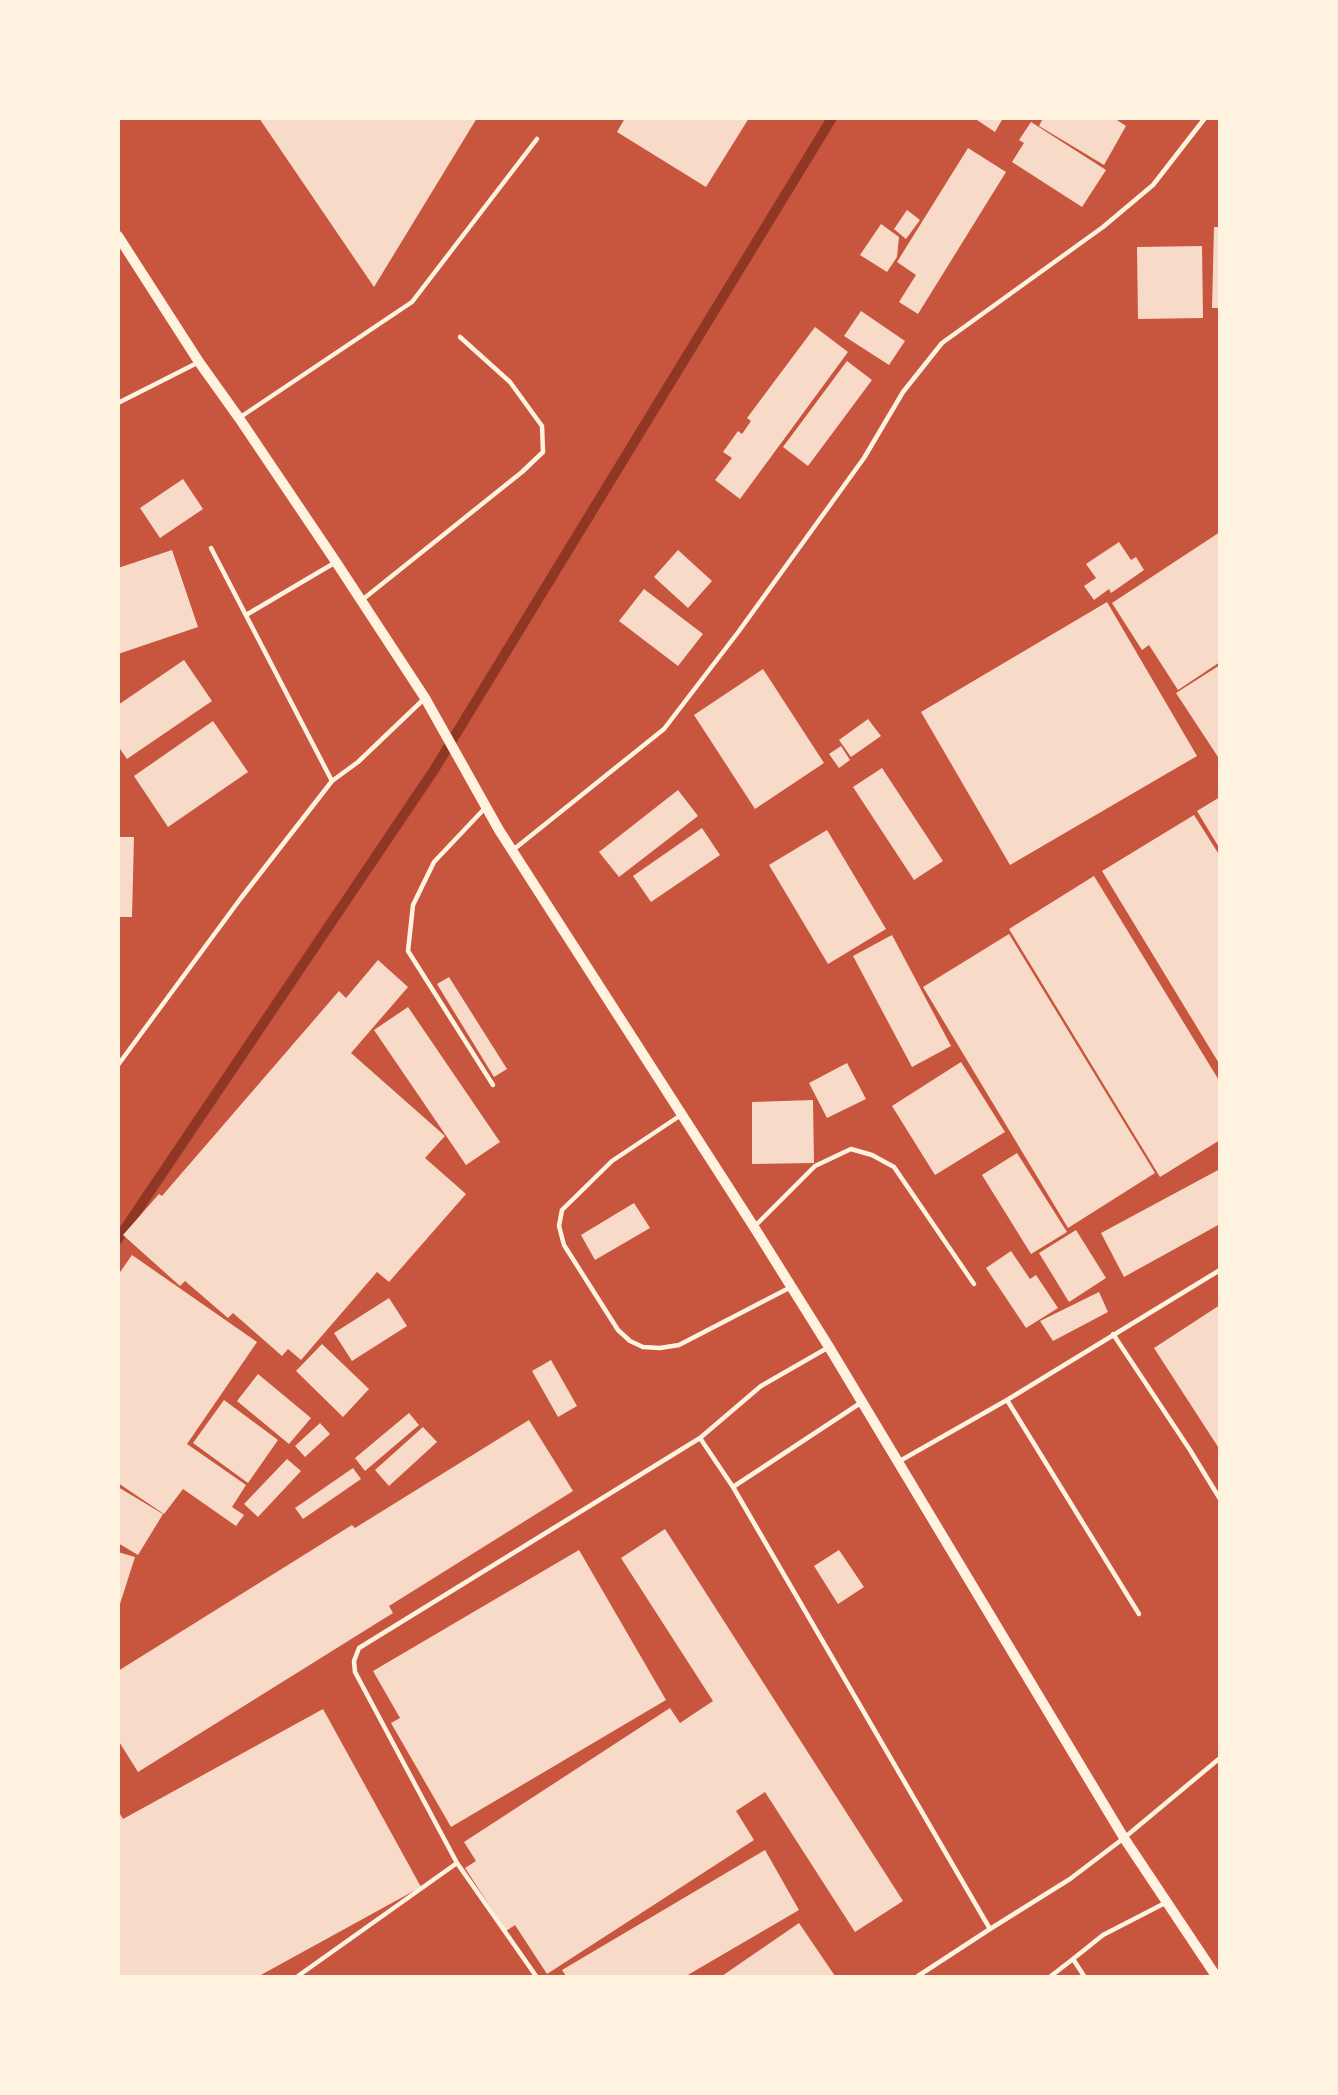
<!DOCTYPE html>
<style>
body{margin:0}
#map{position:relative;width:1338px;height:2095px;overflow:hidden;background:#c8553d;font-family:"Public Sans",sans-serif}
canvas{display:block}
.frame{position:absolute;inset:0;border:120px solid #fff3e0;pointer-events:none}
</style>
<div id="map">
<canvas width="1338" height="2095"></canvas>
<div class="frame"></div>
</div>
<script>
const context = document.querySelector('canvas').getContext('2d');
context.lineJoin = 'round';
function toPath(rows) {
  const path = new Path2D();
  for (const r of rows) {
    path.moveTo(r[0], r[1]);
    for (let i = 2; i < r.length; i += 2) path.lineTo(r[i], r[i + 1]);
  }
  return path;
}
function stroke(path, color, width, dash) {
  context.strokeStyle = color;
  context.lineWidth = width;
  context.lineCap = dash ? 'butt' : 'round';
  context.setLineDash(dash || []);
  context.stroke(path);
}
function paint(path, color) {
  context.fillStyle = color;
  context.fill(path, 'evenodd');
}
stroke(toPath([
 [118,1239,434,770,832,118]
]), '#8f3625', 10);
paint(toPath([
 [259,118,477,118,374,287],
 [625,118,749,118,706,187,617,132],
 [974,118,1003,118,995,132],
 [1043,118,1114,118,1126,126,1104,165,1039,126],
 [1031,122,1106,170,1082,207,1012,162,1024,143,1019,140],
 [968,148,1006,172,918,314,899,302,916,275,897,262],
 [907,210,920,220,906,239,894,229],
 [881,224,899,237,897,257,887,272,860,255],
 [1214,227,1220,227,1220,308,1212,308],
 [1202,246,1203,318,1138,319,1137,247],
 [861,311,905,341,889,365,844,336],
 [815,327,848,352,740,499,715,480,732,458,723,452,738,431,742,434,751,421,747,418],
 [847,361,872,380,808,466,783,447],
 [183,479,203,509,160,538,140,508],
 [1220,532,1220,662,1178,690,1149,645,1142,650,1112,603],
 [1119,542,1131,560,1136,557,1144,570,1111,593,1109,589,1094,600,1084,586,1096,578,1086,564],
 [172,550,198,627,118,654,118,568],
 [678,550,712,581,688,608,654,577],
 [644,589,703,634,678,666,619,621],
 [1107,602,1197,756,1010,865,921,712],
 [184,660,212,701,127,759,118,746,118,705],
 [1220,665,1220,760,1176,693],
 [763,669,824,763,755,809,694,715],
 [868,719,881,736,851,757,839,740],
 [213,721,248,772,168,827,134,776],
 [841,746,850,760,839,768,829,754],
 [882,768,943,861,914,880,853,787],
 [678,790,698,816,619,877,599,852],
 [1220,797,1220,849,1197,811],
 [1194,815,1220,856,1220,1065,1102,871],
 [702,828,720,855,651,902,633,876],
 [827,830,886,929,828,964,769,865],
 [118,837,134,837,132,917,118,917],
 [1094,876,1220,1082,1220,1140,1160,1177,1009,929],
 [1009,934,1155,1173,1068,1228,923,987],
 [892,935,951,1046,912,1067,853,956],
 [378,960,408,987,351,1053,445,1136,425,1158,466,1194,389,1282,377,1272,301,1360,288,1349,282,1356,233,1313,228,1318,185,1281,180,1286,123,1235,159,1194,162,1196,339,991,346,998],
 [449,977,507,1069,494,1077,437,984],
 [408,1007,500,1142,466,1165,374,1030],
 [961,1062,1005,1132,935,1175,892,1106],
 [847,1063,866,1099,827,1118,809,1083],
 [813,1100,814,1163,752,1164,752,1102],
 [1017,1153,1067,1232,1031,1254,982,1175],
 [1220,1169,1220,1224,1124,1277,1101,1233],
 [634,1203,650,1228,595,1260,581,1235],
 [1076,1230,1106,1278,1069,1302,1039,1253],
 [1011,1251,1030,1279,1036,1275,1058,1308,1026,1328,986,1268],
 [132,1255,257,1342,187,1444,246,1485,232,1507,244,1515,236,1526,183,1489,164,1514,118,1483,118,1275],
 [1099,1292,1108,1312,1053,1341,1040,1321],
 [389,1298,407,1326,352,1361,334,1333],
 [1220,1305,1220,1450,1154,1348],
 [322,1344,369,1389,343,1417,296,1371],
 [551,1360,577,1406,558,1417,532,1371],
 [258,1374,311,1418,289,1444,237,1401],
 [224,1400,278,1440,248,1483,193,1443],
 [409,1413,419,1425,365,1471,355,1458],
 [529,1420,573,1491,389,1606,393,1613,138,1772,118,1740,118,1671,352,1525,355,1528],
 [320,1423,330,1434,305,1457,295,1446],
 [423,1427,437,1442,389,1486,375,1470],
 [287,1459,301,1471,258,1517,244,1504],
 [353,1468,361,1479,303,1519,295,1508],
 [118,1487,163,1514,138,1555,118,1543],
 [665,1529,903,1901,855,1932,765,1792,736,1811,754,1840,547,1974,515,1925,506,1931,465,1868,476,1861,464,1842,670,1708,680,1723,713,1701,621,1558],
 [579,1550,666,1700,451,1827,391,1723,400,1718,373,1671],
 [839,1550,864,1587,838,1604,814,1566],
 [118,1552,135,1557,119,1607,118,1607],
 [323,1709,421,1887,259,1976,118,1976,118,1811,123,1819],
 [765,1850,799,1910,686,1976,566,1976,562,1970],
 [799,1923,835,1976,722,1976]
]), '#f7dbc8');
stroke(toPath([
 [118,403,199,362],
 [239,418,412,302,537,139],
 [211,548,332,781],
 [362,600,522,472,543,452,542,426,510,382,460,337],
 [246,615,336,562],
 [486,807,434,862,413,905,408,951,493,1085],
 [513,850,664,729,739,631,864,458,903,392,942,343,1103,227,1153,185,1205,118],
 [118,1065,241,898,332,781,358,762,425,698],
 [681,1115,612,1161,562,1210,559,1226,564,1245,618,1330,630,1341,643,1347,660,1348,679,1345,791,1287],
 [754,1227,815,1166,851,1149,872,1155,894,1167,974,1284],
 [1113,1334,1190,1450,1220,1499],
 [1007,1400,1139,1614],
 [700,1438,733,1487,990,1929,1070,1879,1124,1838,1220,1758],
 [898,1462,1007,1400,1220,1270],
 [733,1487,862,1402],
 [457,1863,536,1976],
 [298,1976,457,1863,355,1672,354,1661,359,1648,700,1438,761,1386,829,1347],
 [918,1976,990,1929],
 [1051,1976,1073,1959],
 [1084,1976,1073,1959,1103,1935,1167,1902]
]), '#fff3e0', 4.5);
stroke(toPath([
 [118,236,199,362,239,418,336,562,425,698,499,830,754,1227,829,1347,1124,1838,1216,1976]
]), '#fff3e0', 10);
</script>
